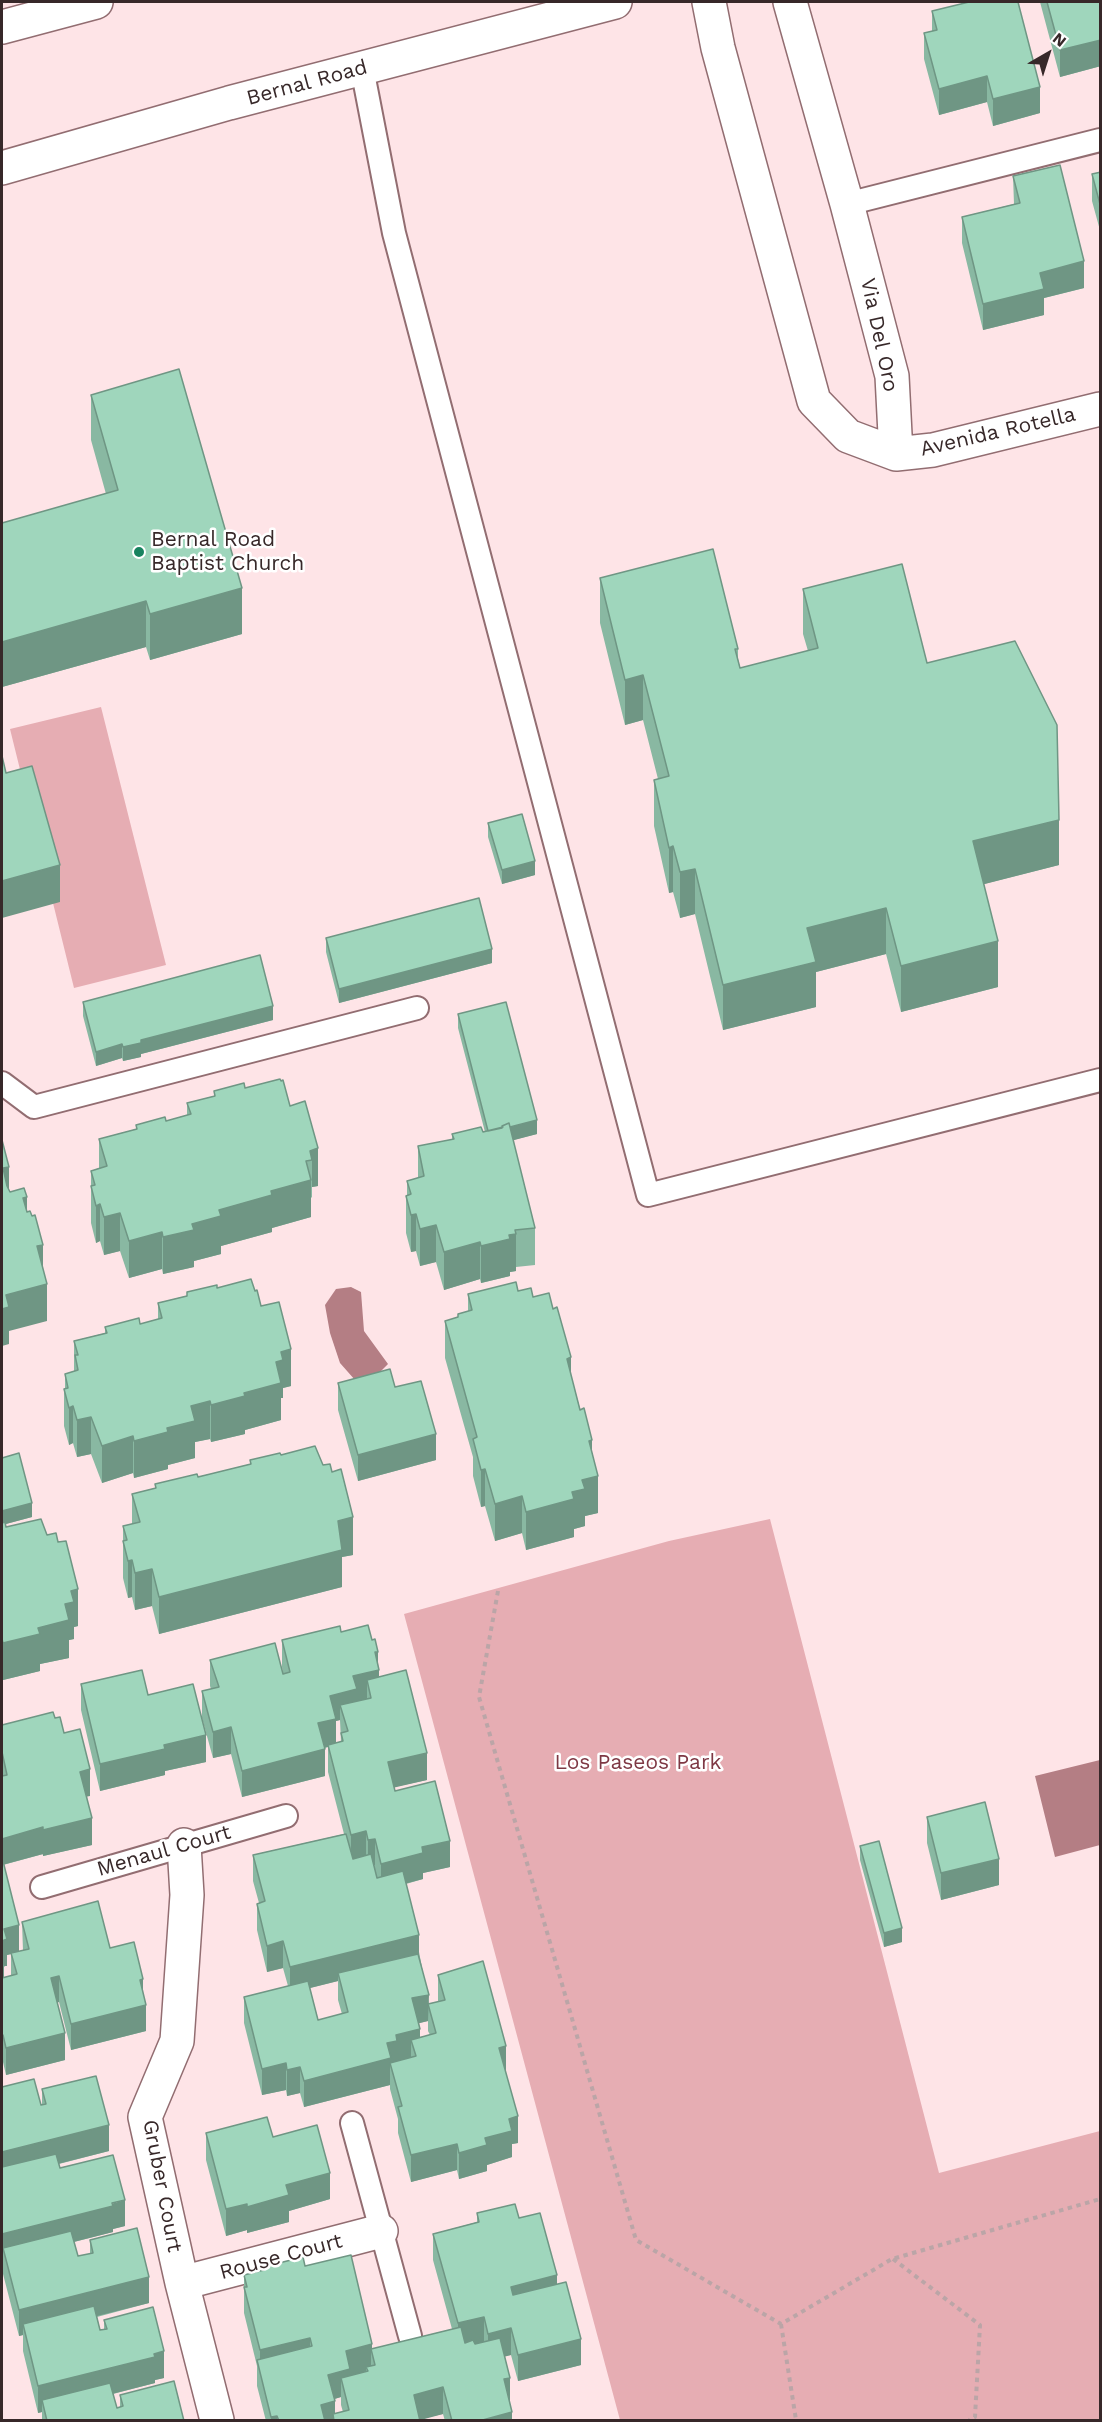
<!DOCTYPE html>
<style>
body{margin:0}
#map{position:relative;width:1102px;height:2422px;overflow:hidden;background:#fee4e7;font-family:"Work Sans",sans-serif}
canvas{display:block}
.frame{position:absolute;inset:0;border:3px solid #372829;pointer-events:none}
.north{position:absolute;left:1018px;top:24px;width:60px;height:60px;-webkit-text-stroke:4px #fff;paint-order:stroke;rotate:39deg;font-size:16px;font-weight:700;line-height:24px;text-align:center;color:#372829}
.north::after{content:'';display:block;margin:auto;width:21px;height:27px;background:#372829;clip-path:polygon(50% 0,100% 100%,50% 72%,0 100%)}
</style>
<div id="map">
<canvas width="1102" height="2422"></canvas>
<div class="frame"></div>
<div class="north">N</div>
</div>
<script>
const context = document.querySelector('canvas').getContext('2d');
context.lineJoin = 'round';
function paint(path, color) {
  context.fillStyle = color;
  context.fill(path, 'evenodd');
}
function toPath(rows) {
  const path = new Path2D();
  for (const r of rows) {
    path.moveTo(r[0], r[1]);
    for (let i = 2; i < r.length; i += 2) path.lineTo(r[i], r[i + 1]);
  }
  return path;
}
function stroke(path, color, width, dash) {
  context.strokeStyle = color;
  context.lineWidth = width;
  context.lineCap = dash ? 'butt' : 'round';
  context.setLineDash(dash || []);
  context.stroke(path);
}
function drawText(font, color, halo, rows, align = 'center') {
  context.font = font + ' "Work Sans",sans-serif';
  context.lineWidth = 5;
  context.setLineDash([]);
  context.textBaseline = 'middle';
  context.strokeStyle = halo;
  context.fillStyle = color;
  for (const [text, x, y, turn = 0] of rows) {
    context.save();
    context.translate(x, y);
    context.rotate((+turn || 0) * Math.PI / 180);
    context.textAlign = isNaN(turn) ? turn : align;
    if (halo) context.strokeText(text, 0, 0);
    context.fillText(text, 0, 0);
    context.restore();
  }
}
paint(toPath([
 [101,707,166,965,74,988,10,729],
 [770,1519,939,2173,1100,2131,1100,2420,620,2420,404,1614,669,1541]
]), '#e6adb3');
paint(toPath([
 [351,1287,361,1292,364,1331,388,1364,375,1377,355,1380,340,1363,330,1333,325,1305,336,1289],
 [1100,1760,1100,1845,1055,1857,1035,1776]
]), '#b47e84');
const service = toPath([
 [362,68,394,233,648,1195,1100,1080],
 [847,204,1100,140],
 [2,1083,34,1107,417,1008],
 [42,1887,286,1816],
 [352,2123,410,2336]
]);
const minor = toPath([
 [184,1845,187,1895,177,2041,145,2117,182,2283,217,2420],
 [182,2283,381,2231]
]);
const tertiary = toPath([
 [709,2,718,48,814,401,848,436,896,454,933,450,1100,409],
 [790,2,847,204,892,376,896,454]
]);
const secondary = toPath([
 [2,27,96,2],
 [2,168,229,103,615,2]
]);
stroke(service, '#926d71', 26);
stroke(minor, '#926d71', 36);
stroke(tertiary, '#926d71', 36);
stroke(secondary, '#926d71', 36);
stroke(toPath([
 [498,1591,479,1697,636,2240,781,2324,892,2259,1100,2199],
 [893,2259,980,2325,975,2417,969,2420],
 [781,2324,796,2420]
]), '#bba5a7', 4, [4.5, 4.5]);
stroke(service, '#fff', 22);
stroke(minor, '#fff', 33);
stroke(tertiary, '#fff', 33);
stroke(secondary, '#fff', 33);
paint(toPath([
 [1040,2,1101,2,1101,66,1060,77],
 [932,11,1040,113,993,126,987,102,939,115,924,59,924,33,932,31],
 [1101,172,1101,234,1092,201,1092,174],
 [1013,176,1084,288,1044,298,1044,315,983,330,962,243,962,217,1014,204],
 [91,395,242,634,150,660,146,647,2,687,2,523,106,494,91,440],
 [600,578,738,649,738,659,740,668,808,651,803,634,803,589,927,663,1059,865,984,884,998,987,901,1012,886,954,816,972,816,1007,723,1030,695,914,680,918,673,892,669,893,654,826,654,780,658,779,643,720,625,725,600,623],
 [488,823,535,875,502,884,488,837],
 [326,938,492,963,339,1003,326,952],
 [83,1002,273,1020,141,1054,141,1057,123,1061,122,1058,96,1066,83,1016],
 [458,1014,537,1134,513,1140,535,1228,535,1265,516,1267,516,1271,510,1272,510,1276,481,1283,480,1279,444,1290,436,1262,420,1266,416,1251,411,1252,406,1233,406,1196,407,1195,407,1181,418,1178,418,1146,452,1140,452,1134,485,1132,458,1028],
 [245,1088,290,1106,305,1101,318,1186,312,1187,312,1197,311,1198,311,1217,272,1228,272,1232,221,1246,221,1254,194,1261,194,1267,163,1274,162,1269,129,1278,120,1251,104,1255,100,1241,96,1243,91,1223,91,1171,99,1168,99,1139,136,1129,136,1125,166,1121,187,1115,187,1103,214,1096,214,1091],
 [217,1288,255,1291,261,1306,291,1386,283,1388,283,1398,281,1398,281,1420,245,1430,245,1434,211,1442,210,1439,195,1442,195,1458,168,1465,168,1469,134,1478,133,1473,102,1483,91,1454,77,1457,73,1443,69,1445,64,1426,64,1389,65,1389,65,1374,74,1371,74,1341,105,1333,105,1327,140,1324,158,1320,158,1303],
 [518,1291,533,1297,571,1376,592,1452,598,1513,585,1516,585,1526,574,1529,574,1537,526,1550,522,1533,495,1541,485,1506,481,1507,473,1476,473,1457,445,1358,445,1321,458,1318,458,1314,468,1311,468,1294],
 [338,1383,395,1387,436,1460,358,1481,338,1410],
 [281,1455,353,1555,342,1557,342,1587,159,1634,152,1606,135,1610,132,1597,128,1598,123,1578,123,1526,132,1524,132,1494,155,1488,155,1484,198,1477,250,1464,250,1460],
 [2,1458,32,1517,6,1524,6,1527,78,1626,74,1627,74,1639,69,1640,69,1658,40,1664,40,1671,3,1680,2,1676],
 [341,1632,378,1664,379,1677,427,1780,394,1787,395,1791,450,1867,423,1873,423,1879,406,1884,429,2004,438,2002,438,1975,506,2073,518,2143,512,2144,512,2157,487,2165,487,2171,459,2179,457,2170,411,2182,398,2133,398,2119,390,2089,390,2085,304,2107,300,2093,287,2096,286,2090,262,2095,244,2023,244,1997,288,1986,283,1968,267,1972,257,1930,257,1904,259,1903,253,1881,253,1855,344,1834,328,1772,328,1747,325,1748,325,1776,242,1797,231,1754,213,1758,202,1718,202,1691,211,1689,210,1686,210,1660,283,1674,282,1667,282,1640],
 [340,1720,341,1742,336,1743,336,1721],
 [338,1981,338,2000,342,2014,318,2020,310,1988],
 [428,2021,428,2031,430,2035,420,2037,419,2023],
 [81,1684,148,1695,206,1762,165,1771,165,1775,100,1791,81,1710],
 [55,1718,64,1733,90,1796,87,1796,92,1845,43,1856,43,1854,3,1865,19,1952,23,1951,22,1922,110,1948,143,1992,146,2031,71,2050,59,2002,57,2003,65,2060,6,2075,3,2062,2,2062,2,1725],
 [11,1954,11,1976,4,1977,4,1966,7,1966,7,1955],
 [927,1817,999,1885,941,1900,927,1843],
 [860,1846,902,1942,884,1947,860,1860],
 [2,2087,41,2105,42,2105,42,2089,109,2151,59,2164,60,2168,125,2226,113,2229,113,2232,74,2242,78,2256,90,2254,90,2240,149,2303,97,2317,100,2330,104,2330,104,2320,164,2378,155,2380,155,2383,113,2394,117,2408,120,2407,120,2395,184,2421,42,2421,42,2412,38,2413,23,2351,23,2335,19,2336,3,2274],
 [206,2133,273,2137,330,2199,289,2211,289,2222,247,2233,247,2230,226,2236,206,2160],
 [477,2213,519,2218,557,2284,581,2365,518,2381,511,2355,504,2356,512,2421,445,2421,443,2414,429,2417,420,2420,420,2421,266,2421,257,2386,257,2366,244,2313,244,2275,263,2270,263,2267,305,2266,372,2349,452,2329,433,2260,433,2234,477,2222],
 [341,2397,341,2405,343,2412,335,2414,334,2399]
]), '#89b8a2');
paint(toPath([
 [1101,40,1101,66,1060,77,1060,50],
 [987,76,987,102,939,115,939,89],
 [1040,87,1040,113,993,126,993,99],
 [1084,261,1084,288,1044,298,1044,315,983,330,983,304,1040,273],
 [242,588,242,634,150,660,150,614],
 [146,601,146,647,2,687,2,642],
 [643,675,643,720,625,725,625,680],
 [1059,820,1059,865,973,887,973,841],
 [673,846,673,892,669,893,669,848],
 [535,861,535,875,502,884,502,870],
 [60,865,60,902,2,918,2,881],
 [695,869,695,914,680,918,680,872],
 [886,908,886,954,816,972,816,1007,723,1030,723,985,807,928],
 [998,941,998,987,901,1012,901,966],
 [492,949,492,963,339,1003,339,989],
 [273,1006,273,1020,141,1054,141,1057,123,1061,123,1047,141,1040],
 [3,1027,3,1041,2,1041,2,1028],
 [122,1044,122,1058,96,1066,96,1052],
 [537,1120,537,1134,503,1143,503,1129],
 [318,1148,318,1186,312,1187,312,1160,310,1151],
 [9,1167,9,1204,3,1168],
 [311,1180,311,1217,272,1228,272,1232,221,1246,221,1254,194,1261,194,1267,163,1274,163,1237,192,1224,219,1210,271,1191],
 [27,1197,27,1234,23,1198],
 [100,1204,100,1241,96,1243,96,1206],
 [120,1213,120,1251,104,1255,104,1217],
 [416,1214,416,1251,411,1252,411,1215],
 [436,1225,436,1262,420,1266,420,1229],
 [162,1232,162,1269,129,1278,129,1241],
 [516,1234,516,1271,510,1272,510,1276,481,1283,481,1246,509,1235],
 [480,1242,480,1279,444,1290,444,1252],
 [43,1245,43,1282,37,1246],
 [47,1284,47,1321,9,1331,9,1344,2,1346,2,1309,6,1295],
 [291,1349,291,1386,283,1388,283,1398,281,1398,281,1420,245,1430,245,1434,211,1442,211,1405,244,1393,276,1362,281,1352],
 [571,1357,571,1395,567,1359],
 [210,1401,210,1439,195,1442,195,1458,168,1465,168,1469,134,1478,134,1441,167,1428,191,1406],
 [73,1406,73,1443,69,1445,69,1408],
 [91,1417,91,1454,77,1457,77,1420],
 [436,1434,436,1460,358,1481,358,1455],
 [133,1436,133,1473,102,1483,102,1446],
 [592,1440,592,1477,589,1441],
 [485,1469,485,1506,481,1507,481,1470],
 [598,1476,598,1513,585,1516,585,1526,574,1529,574,1537,526,1550,526,1512,572,1492,582,1480],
 [522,1496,522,1533,495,1541,495,1504],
 [32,1503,32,1517,2,1525,2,1511],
 [353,1517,353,1555,342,1557,342,1587,159,1634,159,1597,338,1521],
 [132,1560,132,1597,128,1598,128,1561],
 [152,1569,152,1606,135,1610,135,1573],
 [78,1589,78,1626,74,1627,74,1639,69,1640,69,1658,40,1664,40,1671,3,1680,3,1643,38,1628,65,1604,71,1591],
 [375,1652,378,1652,378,1670,379,1670,379,1696,367,1680,367,1699,340,1705,340,1720,336,1721,336,1745,318,1749,318,1723,330,1696,353,1676],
 [231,1727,231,1754,213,1758,213,1732],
 [206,1735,206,1762,165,1771,165,1775,100,1791,100,1764,164,1745],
 [325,1749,325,1776,242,1797,242,1771],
 [427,1753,427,1780,388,1789,388,1762],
 [90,1769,90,1796,80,1798,80,1772],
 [92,1818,92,1845,43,1856,43,1830],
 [43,1827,43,1854,2,1865,2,1839],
 [366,1831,366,1858,351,1862,351,1835],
 [375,1839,375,1865,368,1867,368,1840],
 [450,1841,450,1867,423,1873,423,1879,381,1890,381,1864,422,1847],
 [999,1859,999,1885,941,1900,941,1873],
 [19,1925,19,1952,7,1955,7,1966,4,1966,4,1993,2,1994,2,1941,4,1929],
 [902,1928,902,1942,884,1947,884,1933],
 [419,1935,419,1961,338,1973,338,1981,290,1993,290,1967],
 [283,1941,283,1968,267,1972,267,1946],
 [59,1976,59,2002,51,2004,51,1978],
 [143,1979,143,2005,140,1980],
 [429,1995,428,2021,412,2025,412,1998],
 [146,2005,146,2031,71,2050,71,2024],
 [420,2029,420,2055,411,2040,411,2058,390,2063,390,2085,304,2107,304,2081,387,2043,396,2035],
 [65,2033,65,2060,6,2075,6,2048],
 [3,2035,3,2062,2,2062,2,2036],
 [506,2046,506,2073,499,2048],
 [286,2063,286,2090,262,2095,262,2069],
 [300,2067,300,2093,287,2096,287,2070],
 [518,2116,518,2143,512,2144,512,2157,487,2165,487,2171,459,2179,459,2153,485,2138,509,2119],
 [109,2125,109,2151,2,2178,2,2152],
 [457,2144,457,2170,411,2182,411,2155],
 [330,2173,330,2199,289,2211,289,2222,247,2233,247,2230,226,2236,226,2209,286,2185],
 [125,2200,125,2226,113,2229,113,2232,6,2259,3,2248,3,2260,2,2260,2,2234],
 [557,2275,557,2302,511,2313,511,2287],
 [149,2277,149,2303,25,2334,23,2324,23,2335,19,2336,19,2310],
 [484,2317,484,2343,458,2350,458,2323],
 [511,2328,511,2355,488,2361,488,2334],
 [310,2338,310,2364,260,2370,260,2350],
 [581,2339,581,2365,518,2381,518,2355],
 [372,2344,372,2353,371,2349,371,2371,366,2367,366,2373,341,2378,341,2397,328,2401,328,2375,346,2351],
 [164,2351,164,2378,155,2380,155,2383,45,2411,42,2400,42,2412,38,2413,38,2386],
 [510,2378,510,2405,504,2379],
 [443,2387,443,2414,417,2421,414,2395],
 [335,2401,335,2421,333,2414,333,2421,321,2421,321,2405],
 [512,2412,512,2421,479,2421],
 [277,2416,277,2421,271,2421,271,2417]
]), '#6f9684');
const building = toPath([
 [969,2,1018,2,1040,87,993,99,987,76,939,89,924,33,937,30,932,11,969,2],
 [1047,2,1101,2,1101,40,1060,50,1047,2],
 [1060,165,1084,261,1040,273,1044,289,983,304,962,217,1020,203,1013,176,1060,165],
 [1101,172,1101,208,1092,174,1101,172],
 [179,369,242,588,150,614,146,601,2,642,2,523,118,490,91,395,179,369],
 [713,549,738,649,735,649,740,668,818,648,803,589,902,564,927,663,1015,641,1057,725,1059,820,973,841,998,941,901,966,886,908,807,928,816,962,723,985,695,869,680,872,673,846,669,848,654,780,669,776,643,675,625,680,600,578,713,549],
 [2,756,6,773,32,766,60,865,2,881,2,756],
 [522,814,535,861,502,870,488,823,522,814],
 [479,898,492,949,339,989,326,938,479,898],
 [260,955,273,1006,141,1040,141,1043,123,1047,122,1044,96,1052,83,1002,260,955],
 [506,1002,537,1120,510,1127,509,1123,502,1126,502,1128,488,1131,458,1014,506,1002],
 [280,1079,281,1081,283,1080,290,1106,305,1101,318,1148,310,1151,312,1160,306,1161,311,1180,271,1191,272,1195,219,1210,221,1216,192,1224,194,1230,163,1237,162,1232,129,1241,120,1213,104,1217,100,1204,96,1206,91,1186,95,1185,91,1171,107,1166,99,1139,137,1129,136,1125,165,1117,166,1121,191,1114,187,1103,215,1096,214,1091,244,1083,245,1088,280,1079],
 [509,1123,535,1228,515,1230,516,1234,509,1235,510,1239,481,1246,480,1242,444,1252,436,1225,420,1229,416,1214,411,1215,406,1196,411,1194,407,1181,424,1176,418,1146,454,1139,452,1134,481,1127,483,1132,503,1127,502,1126,509,1123],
 [2,1140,9,1167,3,1168,7,1186,10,1192,24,1188,27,1197,23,1198,27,1212,30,1211,32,1216,35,1215,43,1245,37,1246,47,1284,6,1295,9,1307,2,1309,2,1140],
 [251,1279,255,1291,257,1290,261,1306,279,1302,291,1349,281,1352,283,1360,276,1362,281,1383,244,1393,245,1396,211,1405,210,1401,191,1406,195,1421,167,1428,168,1432,134,1441,133,1436,102,1446,91,1417,77,1420,73,1406,69,1408,64,1389,68,1388,65,1374,78,1370,75,1355,78,1355,74,1341,107,1333,105,1327,139,1318,140,1324,162,1318,158,1303,187,1296,187,1292,217,1285,217,1288,251,1279],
 [516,1282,518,1291,531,1288,533,1297,549,1293,553,1309,557,1307,571,1357,567,1359,580,1410,584,1408,592,1440,589,1441,598,1476,582,1480,585,1489,572,1492,574,1499,526,1512,522,1496,495,1504,485,1469,481,1470,473,1439,477,1437,445,1321,458,1317,458,1314,472,1310,468,1294,516,1282],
 [390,1369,395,1387,421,1381,436,1434,358,1455,338,1383,390,1369],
 [315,1446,323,1465,330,1464,332,1472,341,1469,353,1517,338,1521,342,1550,159,1597,152,1569,135,1573,132,1560,128,1561,123,1541,127,1540,123,1526,140,1522,132,1494,156,1488,155,1484,197,1474,198,1477,251,1464,250,1460,280,1453,281,1455,315,1446],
 [19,1453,32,1503,2,1511,2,1458,19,1453],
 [41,1519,47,1535,56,1533,58,1542,66,1541,78,1589,71,1591,74,1602,65,1604,69,1620,38,1628,40,1634,3,1643,2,1639,2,1523,5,1522,6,1527,41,1519],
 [368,1625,372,1640,375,1639,378,1652,375,1652,379,1670,353,1676,357,1689,330,1696,336,1719,318,1723,325,1749,242,1771,231,1727,213,1732,202,1691,219,1687,210,1660,275,1643,283,1674,290,1672,282,1640,340,1626,341,1632,368,1625],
 [142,1670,148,1695,193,1684,206,1735,164,1745,165,1749,100,1764,81,1684,142,1670],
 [406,1670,427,1753,388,1762,395,1791,435,1781,450,1841,422,1847,423,1853,381,1864,375,1839,368,1840,366,1831,351,1835,328,1745,343,1741,341,1733,348,1731,340,1705,371,1698,367,1680,406,1670],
 [53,1712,55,1718,60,1717,64,1733,80,1729,90,1769,80,1772,92,1818,43,1830,43,1827,2,1839,2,1776,7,1775,2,1752,2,1725,53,1712],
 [985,1802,999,1859,941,1873,927,1817,985,1802],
 [346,1834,353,1859,371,1854,377,1878,403,1871,419,1935,290,1967,283,1941,267,1946,257,1904,265,1901,253,1855,346,1834],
 [879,1841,902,1928,884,1933,860,1846,879,1841],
 [2,1857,19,1925,4,1929,7,1939,2,1941,2,1857],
 [98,1901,110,1948,134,1942,143,1979,140,1980,146,2005,71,2024,59,1976,51,1978,65,2033,6,2048,3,2035,2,2036,2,1978,17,1974,11,1953,29,1949,22,1922,98,1901],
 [418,1954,429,1995,412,1998,420,2029,396,2035,397,2041,387,2043,391,2058,304,2081,300,2067,287,2070,286,2063,262,2069,244,1997,308,1981,318,2020,348,2012,338,1973,418,1954],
 [2,1955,4,1966,2,1967,2,1955],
 [483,1961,506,2046,499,2048,518,2116,509,2119,512,2131,485,2138,487,2145,459,2153,457,2144,411,2155,398,2107,402,2106,390,2063,416,2056,411,2040,436,2033,428,2004,445,2000,438,1975,483,1961],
 [96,2076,109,2125,2,2152,2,2087,34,2079,41,2105,46,2104,42,2089,96,2076],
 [267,2117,273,2137,317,2125,330,2173,286,2185,289,2195,247,2207,247,2204,226,2209,206,2133,267,2117],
 [56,2154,60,2168,113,2155,125,2200,112,2203,113,2206,2,2234,2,2167,56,2154],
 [515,2204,519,2218,540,2213,557,2275,511,2287,513,2295,566,2282,581,2339,518,2355,511,2328,488,2334,484,2317,458,2323,433,2234,479,2222,477,2213,515,2204],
 [137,2228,149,2277,19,2310,3,2248,71,2231,78,2256,93,2253,90,2240,137,2228],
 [351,2255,372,2344,346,2351,350,2369,328,2375,335,2401,321,2405,325,2421,279,2421,277,2416,271,2417,257,2360,312,2346,310,2338,260,2350,244,2287,247,2287,244,2275,264,2270,263,2267,303,2257,305,2266,351,2255],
 [94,2306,100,2330,107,2329,104,2320,153,2307,164,2351,154,2354,155,2357,38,2386,23,2324,94,2306],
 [461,2327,465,2343,473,2340,475,2344,500,2338,510,2378,504,2379,512,2412,479,2421,452,2421,443,2387,414,2395,420,2421,334,2421,333,2414,349,2410,341,2378,368,2371,366,2367,375,2365,371,2349,461,2327],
 [174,2381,184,2421,47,2421,42,2400,110,2383,117,2408,123,2406,120,2395,174,2381]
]);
paint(building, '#9fd6bc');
stroke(building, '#6f9684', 1.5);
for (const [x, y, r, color] of [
 [139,552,6,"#18835f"]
]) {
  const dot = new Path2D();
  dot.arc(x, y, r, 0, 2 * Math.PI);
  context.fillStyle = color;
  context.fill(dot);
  stroke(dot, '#fff', 2);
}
drawText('21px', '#372829', '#fff', [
 ["Bernal Road",307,83,-15],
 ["Via Del Oro",879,335,78],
 ["Avenida Rotella",998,432,-13],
 ["Menaul Court",164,1851,-16],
 ["Gruber Court",162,2186,79],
 ["Rouse Court",281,2257,-15]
]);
drawText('21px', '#372829', '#fff', [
 ["Bernal Road",151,540],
 ["Baptist Church",151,564]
], 'left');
drawText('21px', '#7e3844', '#fff', [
 ["Los Paseos Park",638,1763]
]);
</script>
